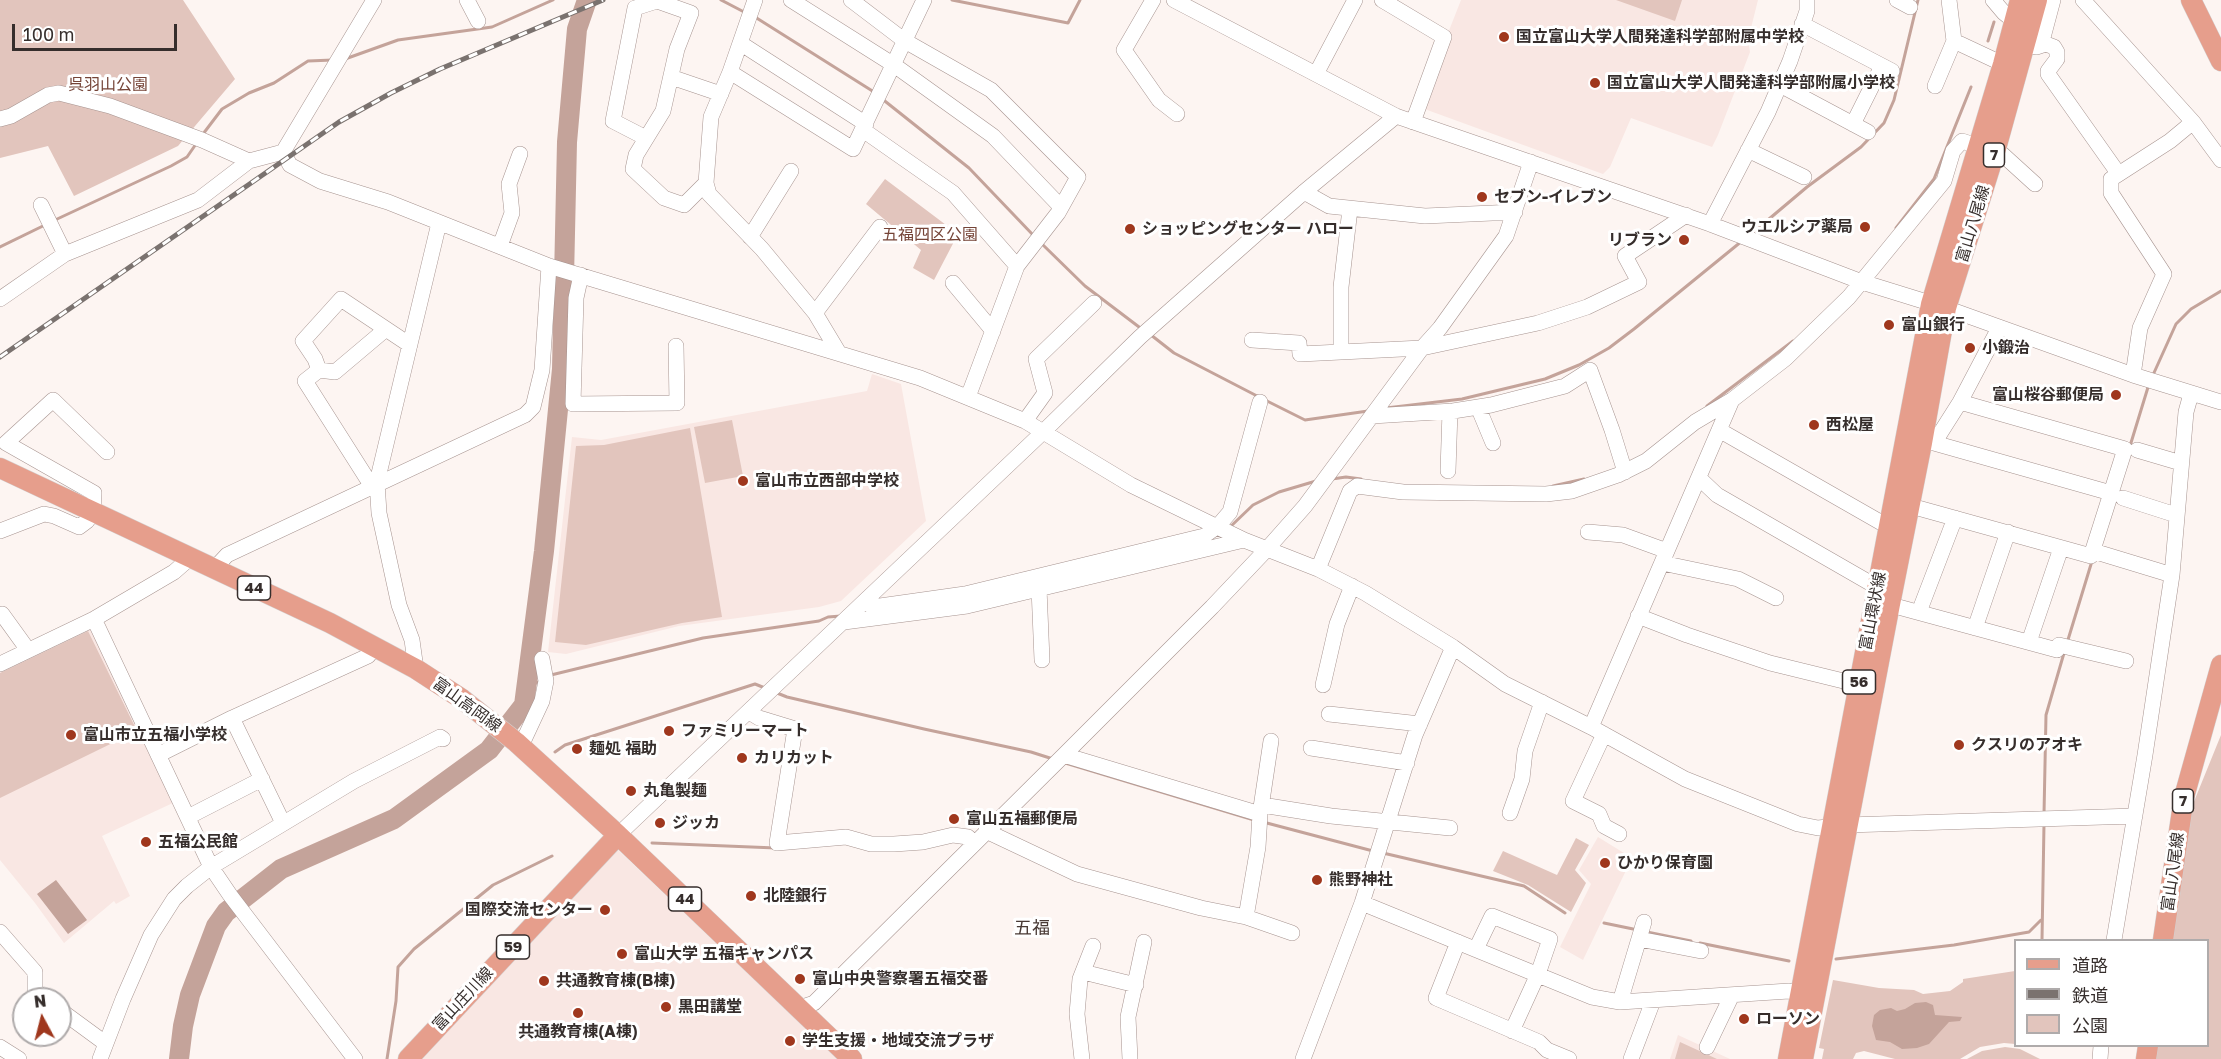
<!DOCTYPE html>
<meta charset="utf-8">
<style>
body{margin:0}
#map{position:relative;width:2221px;height:1059px;overflow:hidden;background:#fdf5f2;font-family:"Golos Text","Noto Sans JP",sans-serif}
canvas{display:block}
.legend{position:absolute;left:2014px;top:939px;width:195px;height:108px;box-sizing:border-box;background:#fff;border:2px solid #afabab;margin:0;padding:8px 10px;list-style:none;font-size:18px;color:#362e2c}
.legend li{display:flex;align-items:center;gap:12px;height:30px}
.legend b{width:30px;border:2px solid #afabab}
.north{position:absolute;left:12px;top:987px;width:60px;height:60px;box-sizing:border-box;background:#fff;border:2px solid #afabab;border-radius:50%;rotate:353deg;font-size:16px;font-weight:700;line-height:24px;text-align:center;color:#362e2c}
.north::after{content:'';display:block;margin:auto;width:21px;height:27px;background:#9f371d;clip-path:polygon(50% 0,100% 100%,50% 72%,0 100%)}
.scale{position:absolute;left:12px;top:24px;width:165px;height:27px;box-sizing:border-box;border:3px solid #362e2c;border-top:0;padding-left:8px;font-size:18px;line-height:21px;white-space:nowrap;color:#362e2c;-webkit-text-stroke:4px #fff;paint-order:stroke}
</style>
<div id="map">
<canvas width="2221" height="1059"></canvas>
<ul class="legend">
<li><b style="height:8px;background:#e69e8c"></b>道路</li>
<li><b style="height:8px;background:#7a726f"></b>鉄道</li>
<li><b style="height:16px;background:#e2c5bd"></b>公園</li>
</ul>
<div class="north">N</div>
<div class="scale">100 m</div>
</div>
<script>
const context = document.querySelector('canvas').getContext('2d');
context.lineJoin = 'round';
function paint(path, color) {
  context.fillStyle = color;
  context.fill(path, 'evenodd');
}
function toPath(rows) {
  const path = new Path2D();
  for (const r of rows) {
    path.moveTo(r[0], r[1]);
    for (let i = 2; i < r.length; i += 2) path.lineTo(r[i], r[i + 1]);
  }
  return path;
}
function stroke(path, color, width, dash) {
  context.strokeStyle = color;
  context.lineWidth = width;
  context.lineCap = dash ? 'butt' : 'round';
  context.setLineDash(dash || []);
  context.stroke(path);
}
function drawText(font, color, halo, rows, align = 'center') {
  context.font = font + ' "Golos Text","Noto Sans JP",sans-serif';
  context.lineWidth = 6;
  context.setLineDash([]);
  context.textBaseline = 'middle';
  context.strokeStyle = halo;
  context.fillStyle = color;
  for (const [text, x, y, turn = 0] of rows) {
    context.save();
    context.translate(x, y);
    context.rotate((+turn || 0) * Math.PI / 180);
    context.textAlign = isNaN(turn) ? turn : align;
    if (halo) context.strokeText(text, 0, 0);
    context.fillText(text, 0, 0);
    context.restore();
  }
}
paint(toPath([
 [1461,0,1758,0,1748,40,1750,52,1718,135,1712,147,1631,118,1610,167,1603,174,1419,107],
 [872,374,901,384,926,521,841,601,819,607,679,626,566,654,548,652,572,437,601,440,867,391],
 [85,627,92,630,175,802,102,836,130,896,116,904,114,901,64,943,35,903,0,860,0,668],
 [1598,837,1632,858,1583,960,1560,947,1591,884,1579,870],
 [617,849,838,1059,416,1059],
 [1678,1035,1730,1059,1670,1059]
]), '#f9e7e3');
paint(toPath([
 [0,0,183,0,235,79,178,146,74,196,48,146,0,158],
 [1616,0,1682,0,1675,21],
 [885,179,958,234,934,280,913,268,921,250,866,204],
 [732,420,743,476,705,483,694,427],
 [690,428,722,617,682,623,586,645,555,642,576,446,604,445],
 [88,631,137,731,0,798,0,673],
 [2221,735,2221,1059,2153,1059,2155,1046,2208,1046,2208,940,2172,940,2193,804],
 [1576,838,1589,845,1575,870,1586,883,1571,912,1528,885,1493,871,1503,851,1557,875],
 [2015,971,2015,1044,2004,1043,1980,1047,1960,1059,1895,1059,1864,1051,1856,1053,1853,1059,1822,1059,1824,1049,1819,1048,1833,980,1879,988,1914,990,1923,994,1950,991,1963,982,1963,979],
 [1680,1042,1717,1059,1675,1059],
 [2005,1047,2020,1049,2040,1059,1967,1059,1982,1051]
]), '#e2c5bd');
paint(toPath([
 [56,880,87,920,68,934,37,894],
 [1926,1002,1933,1005,1935,1015,1962,1017,1960,1021,1949,1022,1929,1044,1917,1048,1902,1049,1890,1042,1876,1040,1872,1026,1874,1015,1880,1010,1891,1008,1897,1011,1905,1009,1915,1003]
]), '#c4a39a');
stroke(toPath([
 [721,0,746,13],
 [952,0,1068,23,1080,0],
 [755,17,874,92],
 [1988,41,1994,22],
 [345,59,398,40,492,27,553,0],
 [881,98,969,168,1034,236],
 [203,134,222,109,249,93,274,83,308,61,333,60],
 [55,220,171,166,187,157,196,144],
 [1896,228,1934,179,1971,87],
 [1750,235,1807,187,1861,147,1884,123,1894,100,1918,0],
 [1041,243,1085,286,1143,330],
 [0,247,47,224],
 [1151,335,1174,353,1259,397],
 [2153,375,2176,324,2191,309,2221,291],
 [1265,400,1305,420,1368,411],
 [1707,406,1793,341],
 [1386,408,1462,399,1545,379,1579,365,1609,348,1634,329,1742,241],
 [2130,446,2149,384],
 [1332,479,1346,477,1361,479],
 [1553,486,1584,479],
 [1229,528,1253,505,1279,492,1316,481],
 [2067,643,2092,561],
 [551,675,703,638,819,621,828,617,841,616],
 [528,687,540,681],
 [777,693,787,697,924,729,1031,752,1053,759],
 [555,752,565,745,755,684,765,688],
 [1062,762,1254,820],
 [2044,814,2046,715,2064,653],
 [1263,822,1373,851],
 [652,843,776,848],
 [1383,853,1524,886,1565,913],
 [1604,923,1638,930],
 [1647,932,1691,941],
 [2042,940,2044,824],
 [1700,943,1789,961],
 [1836,959,1954,945,2029,932,2041,920],
 [387,1059,396,1001,398,967,414,949,493,885,552,856]
]), '#c4a39a', 3);
stroke(toPath([
 [179,1059,183,1026,190,995,216,926,226,912,281,869,394,819,489,750,524,705,544,551,562,369,567,142,577,29,587,0]
]), '#c4a39a', 20);
const minor = toPath([
 [467,0,478,21],
 [755,0,730,72,711,117,706,183,709,194,762,249,815,313,839,353],
 [791,0,894,65,993,136,1061,207],
 [851,0,905,41,991,90,1078,177,1058,213,1017,266,968,397],
 [1153,0,1124,50,1159,100,1177,114],
 [1174,0,1396,116,1710,224,1862,282,1946,308,2133,375,2221,402],
 [1382,0,1444,37,1413,122],
 [1897,0,1910,7],
 [1949,0,1954,41,2003,64],
 [1993,0,2004,13,2014,21,2023,24],
 [2083,0,2193,122,2221,160],
 [1802,24,1892,71],
 [740,43,866,124],
 [2024,45,2037,47,2046,44,2054,47,2057,52,2057,59,2048,71,2048,74,2118,173],
 [2041,45,2053,0],
 [730,72,853,149,924,0],
 [1316,74,1355,0],
 [671,77,721,94],
 [1780,85,1868,132],
 [1935,86,1954,41],
 [0,119,11,116,48,95,59,93,110,106,202,140,249,161,283,152,374,0],
 [1853,124,1882,66],
 [863,130,953,193,1017,266],
 [646,138,613,121,635,8,657,1,691,13,677,49,663,111,636,155,633,169,664,198,684,205,706,183],
 [1748,150,1804,177],
 [283,152,290,165,320,181,388,202,549,266,920,378,1025,421,1131,485,1244,540,1318,569,1365,593,1453,647,1505,684,1591,727,1685,779,1798,824,1818,828,1847,825,2135,816],
 [1304,192,1329,206,1425,216,1515,212],
 [41,205,65,254],
 [1710,224,1768,112,1790,61,1807,11,1807,0],
 [750,237,791,171],
 [500,246,512,213,509,184,520,154],
 [581,275,576,298,573,404,677,403,676,346],
 [953,283,993,331],
 [0,299,65,254,198,200,249,161],
 [815,313,880,227],
 [386,329,335,372,319,370,315,359,303,341,341,299,410,345],
 [1252,340,1299,343,1300,354,1422,348,1538,323,1587,307,1639,282,1625,256,1686,215],
 [1341,352,1341,287,1350,209],
 [319,370,305,381,371,485],
 [2133,375,2140,328,2164,274,2111,193,2111,179,2170,141,2193,122],
 [1478,407,1493,443],
 [1372,416,1453,411,1491,405,1565,386,1590,370,1612,430,1625,472],
 [1025,421,1045,393,1036,359,1094,303],
 [1719,430,1880,522,1890,525],
 [1911,441,1934,443,2111,493],
 [1934,443,1960,402,1999,328],
 [2137,450,2181,463],
 [1448,471,1450,411],
 [1699,478,1717,495,1877,587],
 [2123,498,2176,515],
 [1900,503,2091,556,2125,449,1960,402],
 [0,531,44,514,54,516,79,527,87,521,93,512,94,493,6,443,53,400,107,452],
 [1588,532,1623,535,1667,551],
 [2093,551,2172,575],
 [1662,563,1738,579,1776,598],
 [214,569,227,555,525,415,533,407,542,370,549,266],
 [1318,569,1350,491,1357,486,1403,492,1546,494,1572,491,1618,475,1646,461,1695,422,1732,400,1785,359,1849,297,1944,181,1953,151,1962,141,2002,154,2035,184],
 [1039,588,1042,660],
 [865,601,873,607,965,594,1204,536,1218,526,1230,512,1260,402],
 [1880,602,2057,650,2059,645,2126,661],
 [1919,612,1955,518],
 [2,614,28,650],
 [1638,616,1687,635,1770,663,1868,687],
 [94,619,211,867,230,895,355,1059],
 [844,622,967,606,1244,540],
 [1975,628,2008,532],
 [2029,642,2061,548],
 [0,664,94,619,174,572,190,558],
 [416,669,412,640,399,605,379,513,377,482,439,223],
 [1323,685,1337,624,1352,586],
 [749,712,759,718,795,729,777,843,846,837,871,844,894,844,923,842,953,835,968,837,974,843],
 [1329,714,1420,724],
 [232,718,283,823],
 [1591,727,1732,400],
 [1604,734,1573,801,1599,814,1604,826,1619,834],
 [521,746,542,701,546,681,542,659],
 [1311,748,1407,763],
 [158,755,232,718,368,656,375,647],
 [1064,755,1260,814],
 [1262,805,1331,816,1450,828],
 [1510,813,1522,779,1525,751,1542,702],
 [188,817,262,779],
 [986,831,1077,874,1201,908,1246,917,1292,933],
 [618,835,1043,432,1140,337,1304,192,1396,116],
 [1362,903,1592,997,1620,1002,1789,991,1811,996],
 [1246,917,1258,847,1260,814,1271,741],
 [0,932,35,972,35,991,46,999],
 [1639,939,1701,951],
 [2114,940,2145,755,2172,575,2186,412,2191,394],
 [1458,942,1436,998,1539,1042,1547,1050,1569,1059],
 [1476,949,1492,916,1550,939,1538,974,1512,1031],
 [1083,972,1136,985],
 [1620,1002,1644,922],
 [799,1008,814,1003,1064,755,1212,607,1267,549,1305,506,1422,348,1440,328,1506,236,1531,162],
 [60,1010,105,1043],
 [0,1047,19,1059],
 [1707,1047,1732,995],
 [100,1059,123,999,151,935,174,899,187,886,211,867,354,781,440,737,443,739],
 [1082,1059,1077,1014,1080,979,1093,946],
 [1130,1059,1128,1017,1144,942],
 [1303,1059,1362,903,1415,735,1453,647],
 [1631,1059,1653,1001],
 [2100,1059,2101,1046]
]);
const major = toPath([
 [2191,0,2221,61],
 [0,468,330,623,416,669,462,699,516,742,618,835,852,1059],
 [2163,940,2184,797,2221,665],
 [408,1059,618,835],
 [1788,1059,1931,304,2003,64,2020,0],
 [1803,1059,1890,604,1922,443,1946,308,1995,152,2037,0],
 [2146,1059,2148,1046]
]);
stroke(minor, '#a79490', 16);
stroke(major, '#d3d1d1', 21);
stroke(minor, '#fff', 15);
stroke(major, '#e69e8c', 20);
const rail = toPath([
 [0,357,339,122,391,93,440,69,603,0]
]);
stroke(rail, '#7a726f', 5);
stroke(rail, '#fff', 3, [9]);
for (const [x, y, r, color] of [
 [1504,37,6,"#9f371d"],
 [1595,83,6,"#9f371d"],
 [1482,197,6,"#9f371d"],
 [1865,227,6,"#9f371d"],
 [1130,229,6,"#9f371d"],
 [1684,240,6,"#9f371d"],
 [1889,325,6,"#9f371d"],
 [1970,348,6,"#9f371d"],
 [2116,395,6,"#9f371d"],
 [1814,425,6,"#9f371d"],
 [743,481,6,"#9f371d"],
 [669,731,6,"#9f371d"],
 [71,735,6,"#9f371d"],
 [1959,745,6,"#9f371d"],
 [577,749,6,"#9f371d"],
 [742,758,6,"#9f371d"],
 [631,791,6,"#9f371d"],
 [954,819,6,"#9f371d"],
 [660,823,6,"#9f371d"],
 [146,842,6,"#9f371d"],
 [1605,863,6,"#9f371d"],
 [1317,880,6,"#9f371d"],
 [751,896,6,"#9f371d"],
 [605,910,6,"#9f371d"],
 [622,954,6,"#9f371d"],
 [800,979,6,"#9f371d"],
 [544,981,6,"#9f371d"],
 [666,1007,6,"#9f371d"],
 [578,1013,6,"#9f371d"],
 [1744,1019,6,"#9f371d"],
 [790,1041,6,"#9f371d"]
]) {
  const dot = new Path2D();
  dot.arc(x, y, r, 0, 2 * Math.PI);
  context.fillStyle = color;
  context.fill(dot);
  stroke(dot, '#fff', 2);
}
for (const [x, y, w] of [
 [1994,155,21],
 [254,588,33],
 [1859,682,33],
 [2183,801,21],
 [685,899,33],
 [513,947,33]
]) {
  const box = new Path2D();
  box.roundRect(x - w / 2, y - 12, w, 24, 4.5);
  context.fillStyle = '#fff';
  context.fill(box);
  stroke(box, '#362e2c', 1.5);
}
drawText('bold 15px', '#362e2c', null, [
 ["7",1994,155],
 ["44",254,588],
 ["56",1859,682],
 ["7",2183,801],
 ["44",685,899],
 ["59",513,947]
]);
drawText('bold 16px', '#362e2c', '#fff', [
 ["国立富山大学人間発達科学部附属中学校",1516,37],
 ["国立富山大学人間発達科学部附属小学校",1607,83],
 ["セブン-イレブン",1494,197],
 ["ウエルシア薬局",1853,227,"right"],
 ["ショッピングセンター ハロー",1142,229],
 ["リブラン",1672,240,"right"],
 ["富山銀行",1901,325],
 ["小鍛治",1982,348],
 ["富山桜谷郵便局",2104,395,"right"],
 ["西松屋",1826,425],
 ["富山市立西部中学校",755,481],
 ["ファミリーマート",681,731],
 ["富山市立五福小学校",83,735],
 ["クスリのアオキ",1971,745],
 ["麺処 福助",589,749],
 ["カリカット",754,758],
 ["丸亀製麺",643,791],
 ["富山五福郵便局",966,819],
 ["ジッカ",672,823],
 ["五福公民館",158,842],
 ["ひかり保育園",1617,863],
 ["熊野神社",1329,880],
 ["北陸銀行",763,896],
 ["国際交流センター",593,910,"right"],
 ["富山大学 五福キャンパス",634,954],
 ["富山中央警察署五福交番",812,979],
 ["共通教育棟(B棟)",556,981],
 ["黒田講堂",678,1007],
 ["ローソン",1756,1019],
 ["共通教育棟(A棟)",578,1032,"center"],
 ["学生支援・地域交流プラザ",802,1041]
], 'left');
drawText('16px', '#754437', '#fff', [
 ["呉羽山公園",108,85],
 ["五福四区公園",930,235]
]);
drawText('16px', '#362e2c', '#fff', [
 ["富山八尾線",1973,224,-73],
 ["富山環状線",1873,611,-79],
 ["富山高岡線",467,705,36],
 ["富山八尾線",2173,872,-82],
 ["富山庄川線",463,999,-47]
]);
drawText('18px', '#493a35', '#fff', [
 ["五福",1032,928]
]);
</script>
